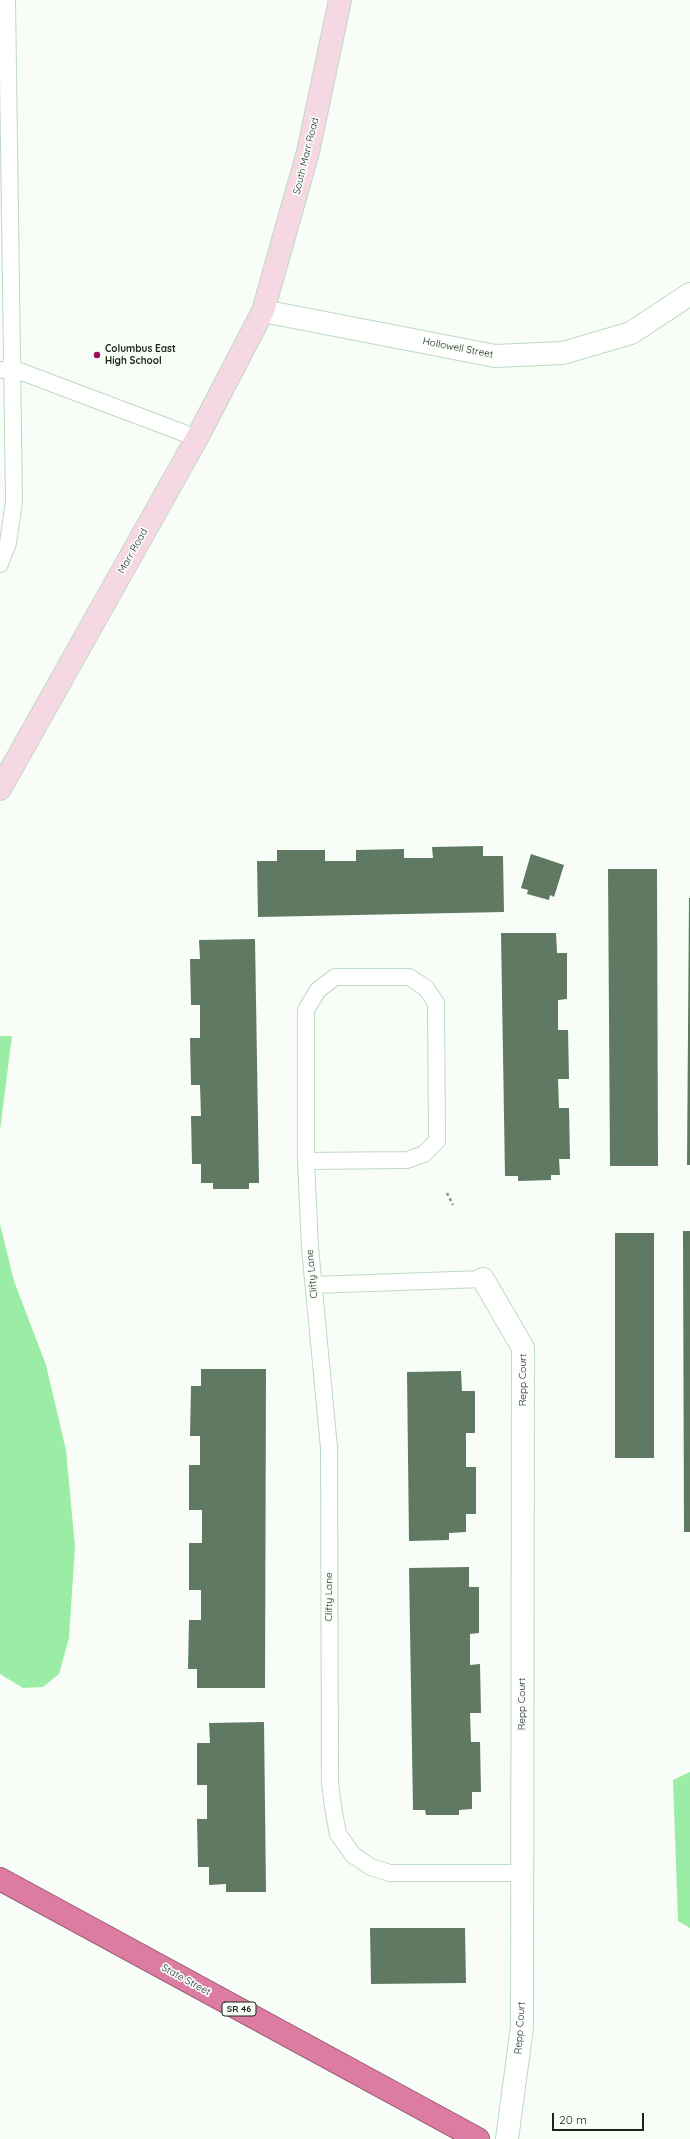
<!DOCTYPE html>
<style>
body{margin:0}
#map{position:relative;width:690px;height:2139px;overflow:hidden;background:#f8fdf8;font-family:Quicksand,sans-serif}
canvas{display:block}
.scale{position:absolute;left:552px;top:2113px;width:92px;height:18px;box-sizing:border-box;border:2px solid #1a251b;border-top:0;padding-left:5px;font-size:12px;line-height:14px;white-space:nowrap;color:#1a251b;-webkit-text-stroke:3px #f8fdf8;paint-order:stroke}
</style>
<div id="map">
<canvas width="690" height="2139"></canvas>
<div class="scale">20 m</div>
</div>
<script>
const context = document.querySelector('canvas').getContext('2d');
context.lineJoin = 'round';
function paint(path, color) {
  context.fillStyle = color;
  context.fill(path, 'evenodd');
}
function toPath(rows) {
  const path = new Path2D();
  for (const r of rows) {
    path.moveTo(r[0], r[1]);
    for (let i = 2; i < r.length; i += 2) path.lineTo(r[i], r[i + 1]);
  }
  return path;
}
function stroke(path, color, width, dash) {
  context.strokeStyle = color;
  context.lineWidth = width;
  context.lineCap = dash ? 'butt' : 'round';
  context.setLineDash(dash || []);
  context.stroke(path);
}
function drawText(font, color, halo, rows, align = 'center') {
  context.font = font + ' Quicksand,sans-serif';
  context.lineWidth = 3.5;
  context.setLineDash([]);
  context.textBaseline = 'middle';
  context.strokeStyle = halo;
  context.fillStyle = color;
  for (const [text, x, y, turn = 0] of rows) {
    context.save();
    context.translate(x, y);
    context.rotate((+turn || 0) * Math.PI / 180);
    context.textAlign = isNaN(turn) ? turn : align;
    if (halo) context.strokeText(text, 0, 0);
    context.fillText(text, 0, 0);
    context.restore();
  }
}
paint(toPath([
 [0,1036,12,1036,0,1130],
 [0,1224,14,1281,46,1365,66,1450,75,1547,69,1638,59,1674,43,1687,23,1688,0,1674],
 [690,1772,690,1928,678,1921,673,1780]
]), '#9beda5');
paint(toPath([
 [483,846,483,856,503,856,504,912,258,917,257,861,277,861,277,850,325,850,325,861,356,861,356,850,404,849,404,858,433,858,432,847],
 [531,854,564,865,554,897,550,895,549,900,527,894,528,890,521,888],
 [608,869,657,869,658,1166,610,1166],
 [689,898,690,898,690,1165,687,1165],
 [501,933,556,933,557,953,567,953,567,999,558,1000,558,1030,568,1030,569,1079,558,1079,559,1108,569,1108,570,1159,559,1159,560,1175,551,1175,551,1180,518,1181,518,1176,505,1176],
 [255,939,259,1183,249,1183,249,1189,213,1189,213,1183,201,1183,201,1164,192,1164,191,1116,201,1116,200,1085,191,1085,190,1038,200,1038,200,1005,191,1005,190,959,200,959,199,940],
 [683,1231,690,1231,690,1532,684,1532],
 [615,1233,654,1233,654,1458,615,1458],
 [201,1369,266,1369,265,1688,197,1688,197,1669,188,1669,189,1620,201,1620,201,1590,189,1590,189,1543,202,1543,202,1510,189,1510,189,1465,200,1465,200,1436,190,1436,191,1386,201,1386],
 [461,1371,462,1391,475,1391,475,1433,466,1433,466,1467,476,1467,476,1514,466,1514,466,1532,449,1533,449,1540,409,1541,407,1372],
 [469,1567,469,1587,479,1587,479,1633,470,1634,470,1665,480,1664,481,1713,470,1713,471,1742,480,1742,481,1792,472,1792,472,1809,459,1810,459,1815,426,1815,425,1810,413,1810,409,1568],
 [264,1722,266,1892,226,1892,226,1884,209,1885,209,1867,198,1867,197,1819,207,1819,207,1785,197,1785,197,1743,210,1743,209,1723],
 [370,1928,465,1928,466,1983,371,1984]
]), '#5f7962');
const lane = toPath([
 [0,370,14,369,197,438],
 [0,564,8,543,14,501,7,0],
 [306,1161,407,1160,424,1154,437,1141,436,1003,426,988,409,977,335,977,318,990,306,1010,306,1161,310,1248,329,1448,330,1782,333,1807,338,1834,353,1855,371,1867,390,1873,522,1873],
 [314,1285,483,1279]
]);
const street = toPath([
 [263,311,495,356,563,353,631,333,690,294],
 [483,1279,523,1348,522,2027,507,2139]
]);
const secondary = toPath([
 [0,789,197,438,263,311,308,152,340,0]
]);
const highway = toPath([
 [0,1879,478,2139]
]);
stroke(lane, '#bedac0', 18);
stroke(street, '#bedac0', 24);
stroke(secondary, '#bedac0', 24);
stroke(highway, '#995e73', 24);
stroke(toPath([
 [447,1193,453,1205]
]), '#878f87', 2.5, [3, 3]);
stroke(lane, '#fff', 16);
stroke(street, '#fff', 22);
stroke(secondary, '#f5d8e3', 22);
stroke(highway, '#dd7ca2', 22);
for (const [x, y, r, color] of [
 [97,355,4,"#9d0d5b"]
]) {
  const dot = new Path2D();
  dot.arc(x, y, r, 0, 2 * Math.PI);
  context.fillStyle = color;
  context.fill(dot);
  stroke(dot, '#f8fdf8', 1.5);
}
for (const [x, y, w] of [
 [239,2009,34]
]) {
  const box = new Path2D();
  box.roundRect(x - w / 2, y - 7, w, 14, 3);
  context.fillStyle = '#f8fdf8';
  context.fill(box);
  stroke(box, '#1a251b', 1);
}
drawText('bold 9px', '#1a251b', null, [
 ["SR 46",239,2009]
]);
drawText('10px', '#1a251b', '#f8fdf8', [
 ["South Marr Road",306,156,-76],
 ["Hollowell Street",458,348,11],
 ["Marr Road",133,551,-61],
 ["Clifty Lane",312,1274,-95],
 ["Repp Court",523,1380,-90],
 ["Clifty Lane",329,1597,-90],
 ["Repp Court",522,1704,-90],
 ["State Street",186,1980,29],
 ["Repp Court",520,2028,-86]
]);
drawText('bold 10px', '#1a251b', '#f8fdf8', [
 ["Columbus East",105,349],
 ["High School",105,361]
], 'left');
</script>
